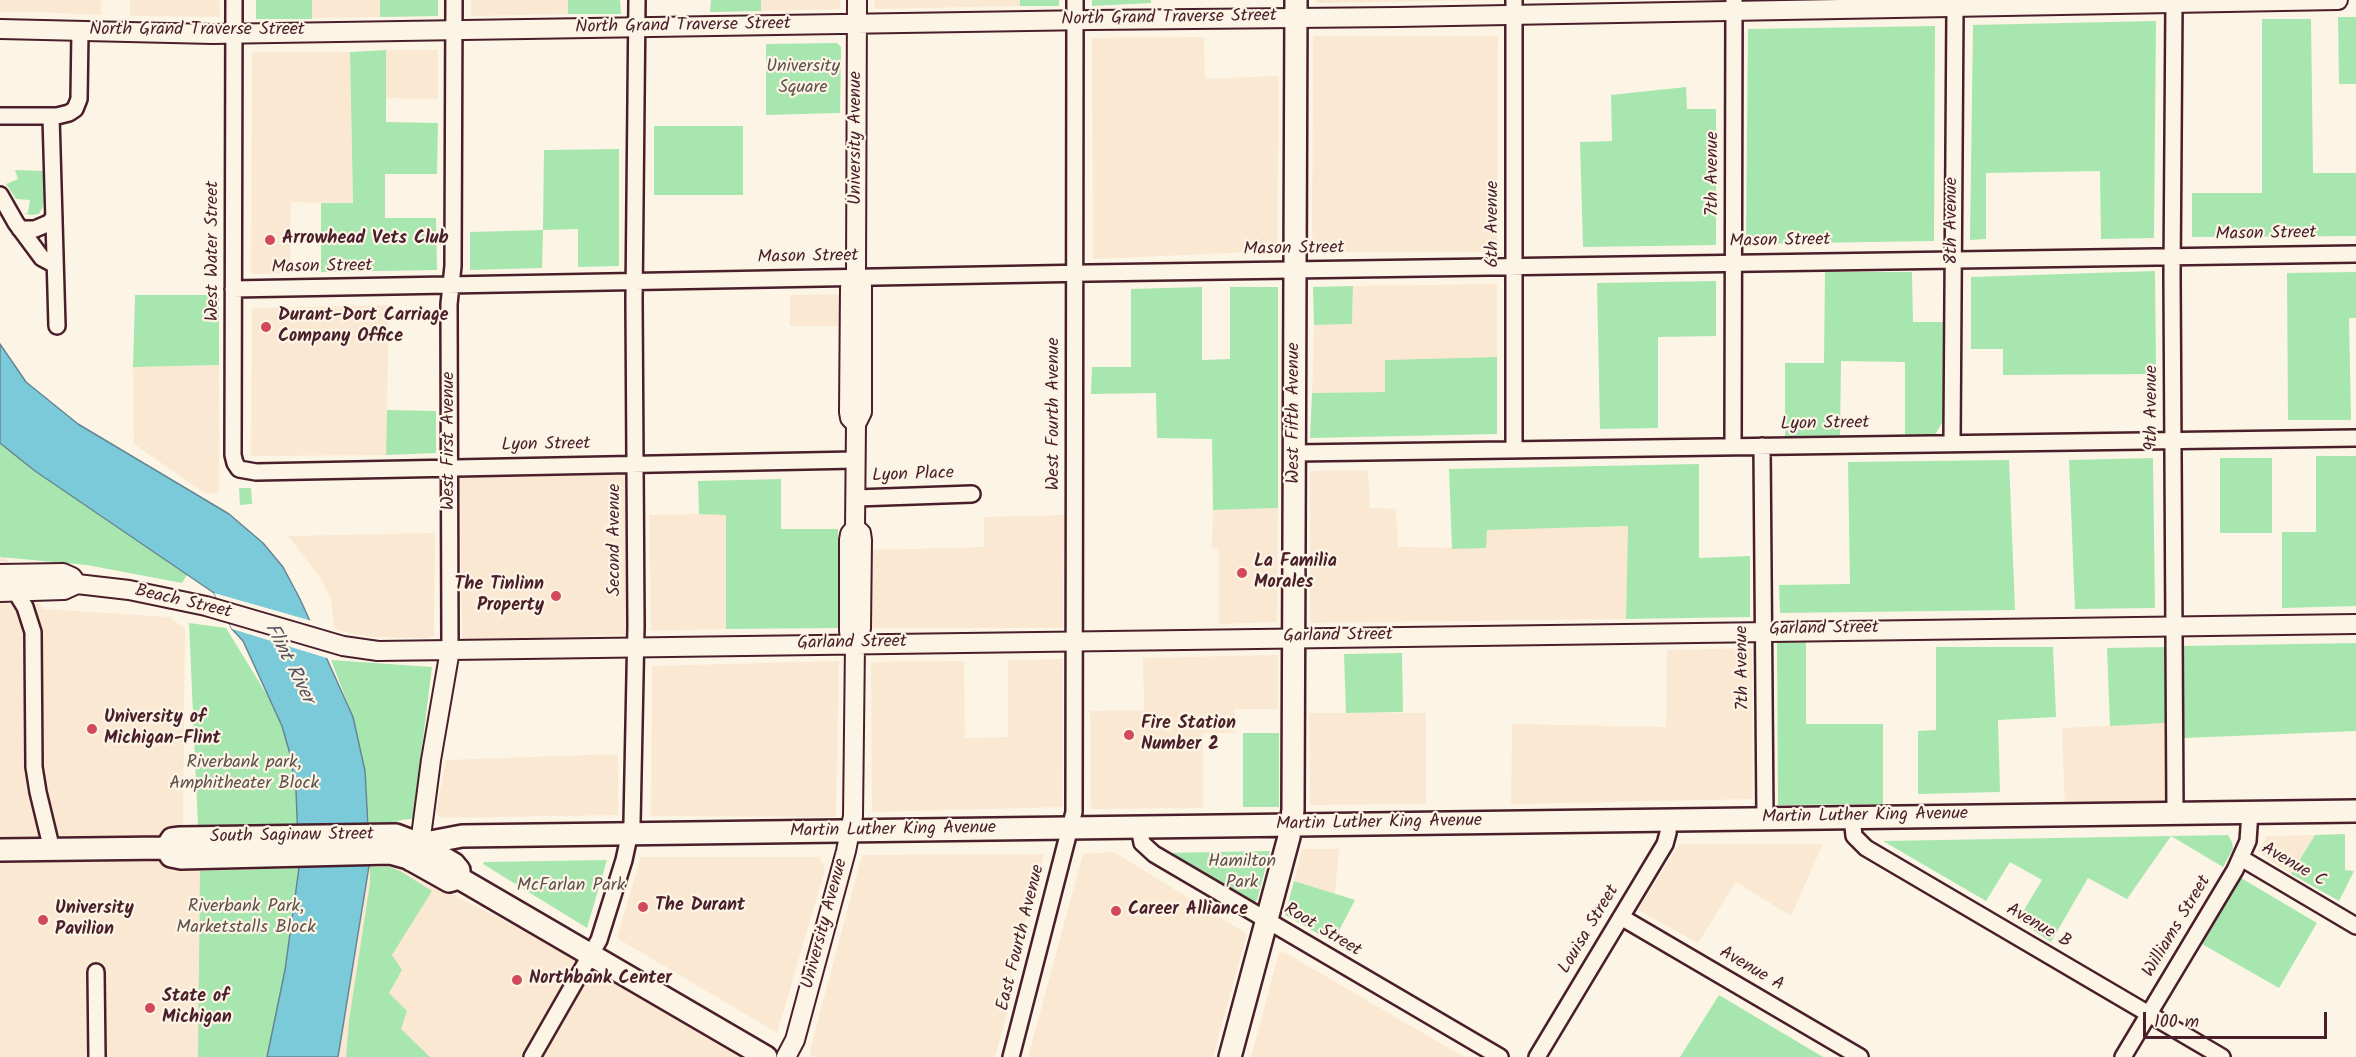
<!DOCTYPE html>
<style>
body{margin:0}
#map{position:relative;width:2356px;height:1057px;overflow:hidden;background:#fcf5e5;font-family:Kalam,sans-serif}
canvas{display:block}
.scale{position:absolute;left:2143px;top:1012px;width:184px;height:27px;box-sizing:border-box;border:3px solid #4a1f2b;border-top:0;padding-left:8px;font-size:18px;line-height:21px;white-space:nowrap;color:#4a1f2b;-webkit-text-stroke:4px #fcf5e5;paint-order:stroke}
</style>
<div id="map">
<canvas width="2356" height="1057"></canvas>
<div class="scale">100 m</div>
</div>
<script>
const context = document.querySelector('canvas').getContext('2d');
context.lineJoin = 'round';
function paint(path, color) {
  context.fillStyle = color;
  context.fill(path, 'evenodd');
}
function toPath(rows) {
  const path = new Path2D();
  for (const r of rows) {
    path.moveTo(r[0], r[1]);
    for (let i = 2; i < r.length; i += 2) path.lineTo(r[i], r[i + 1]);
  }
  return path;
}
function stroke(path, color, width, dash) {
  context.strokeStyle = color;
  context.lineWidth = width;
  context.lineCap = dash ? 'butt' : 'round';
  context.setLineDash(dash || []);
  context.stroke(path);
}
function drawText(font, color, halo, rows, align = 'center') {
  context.font = font + ' Kalam,sans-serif';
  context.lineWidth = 4.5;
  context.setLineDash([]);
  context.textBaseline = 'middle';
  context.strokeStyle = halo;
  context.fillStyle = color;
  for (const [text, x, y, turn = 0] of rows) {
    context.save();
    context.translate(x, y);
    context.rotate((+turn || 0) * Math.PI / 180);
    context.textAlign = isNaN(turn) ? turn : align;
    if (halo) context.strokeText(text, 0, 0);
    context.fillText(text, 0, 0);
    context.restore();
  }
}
paint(toPath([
 [0,0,101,0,101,15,35,12,0,12],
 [130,0,219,0,220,17,130,16],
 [256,0,438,0,438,16,256,19],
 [471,0,568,0,568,14,471,16],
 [761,0,840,0,840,9,761,11],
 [874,0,1020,0,1020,6,877,9,874,6],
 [1315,0,1495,0,1318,3],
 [1313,36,1498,36,1497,252,1312,252],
 [1204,37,1205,79,1279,76,1277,251,1093,259,1092,38],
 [386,50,438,50,438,99,386,98],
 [252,52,350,52,353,203,291,202,290,273,251,274],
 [1497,284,1497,357,1386,360,1385,392,1312,393,1314,325,1352,324,1353,286],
 [840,294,840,326,790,326,790,295],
 [389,305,386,455,251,456,252,308],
 [219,365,219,493,206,494,134,444,133,367],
 [1368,470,1370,508,1396,509,1398,547,1486,548,1486,530,1628,526,1626,619,1310,623,1310,471],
 [625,475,625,635,462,640,460,477],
 [1278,508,1277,622,1219,624,1219,549,1212,548,1213,510],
 [699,514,726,514,726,629,651,631,649,515],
 [1064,515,1063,628,872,628,871,550,984,547,984,517],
 [435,533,434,636,427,638,368,637,337,630,334,626,331,599,321,579,288,536],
 [0,550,43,609,170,617,185,629,183,830,299,851,299,868,285,970,267,1057,0,1057],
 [1752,648,1753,799,1511,804,1512,724,1666,727,1667,650],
 [1278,655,1278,709,1235,709,1235,733,1203,733,1203,808,1091,809,1090,711,1144,710,1143,658],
 [1063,659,1062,807,872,812,871,662,964,661,965,738,975,738,1008,737,1008,660],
 [839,661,836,817,651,816,652,666],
 [1309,713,1426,713,1426,804,1310,805],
 [2165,723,2168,804,2065,808,2062,728],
 [618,754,618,815,444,818,439,816,436,812,446,760],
 [2315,835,2291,874,2258,852,2267,836],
 [1679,844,1823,844,1791,916,1736,882,1698,943,1638,910],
 [1302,849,1339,849,1335,894,1294,881],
 [1114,852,1247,934,1213,1057,1028,1057,1083,854],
 [1044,854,1010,979,1012,996,995,1057,815,1057,809,1054,862,855],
 [641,857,820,857,825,870,777,1033,617,938],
 [370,860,393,861,425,875,461,899,526,931,745,1057,338,1057],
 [1284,952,1464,1057,1251,1057,1279,953]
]), '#fbe8d3');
paint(toPath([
 [256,0,312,0,312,19,256,19],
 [380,0,438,0,438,16,380,17],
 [568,0,620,0,621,14,568,14],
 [711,0,761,0,761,11,710,12],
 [1020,0,1059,0,1059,6,1020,6],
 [1092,0,1151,0,1151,3,1092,6],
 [2338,17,2356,17,2356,84,2339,84],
 [2262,19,2311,19,2313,173,2356,173,2356,236,2192,237,2192,193,2262,193],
 [2156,21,2154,238,2101,239,2100,171,1986,173,1986,239,1970,240,1973,25],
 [1935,26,1934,241,1746,244,1748,29],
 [837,43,841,47,840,113,766,115,766,44],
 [386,50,386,122,438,123,437,174,385,174,385,218,436,218,437,270,321,272,321,203,353,203,350,52],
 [1686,87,1687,109,1716,109,1716,245,1583,247,1580,142,1612,141,1611,95],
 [654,126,743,126,743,195,654,195],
 [619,149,619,266,578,267,578,229,543,230,542,268,470,270,470,232,543,230,544,150],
 [15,170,44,171,43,206,39,214,32,215,23,213,28,213,30,200,16,199,6,184,18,179],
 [2155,271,2156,374,2003,375,2003,349,1971,349,1971,277],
 [1825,272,1912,272,1913,322,1943,322,1944,420,1934,436,1905,437,1905,362,1841,361,1840,437,1785,441,1785,363,1824,363],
 [2356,272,2356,318,2349,318,2351,420,2288,420,2287,273],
 [1716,281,1716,336,1658,337,1658,428,1600,429,1597,283],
 [1353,286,1352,324,1314,325,1313,287],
 [1202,287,1202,360,1230,359,1230,287,1278,287,1278,508,1213,510,1212,439,1157,438,1156,393,1091,394,1092,367,1131,367,1131,289],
 [135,295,219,295,219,365,133,367],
 [1497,357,1497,434,1310,438,1312,393,1385,392,1385,360],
 [387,410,436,411,436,453,386,455],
 [0,443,35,471,187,575,182,583,87,565,0,557],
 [2316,456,2356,456,2356,606,2282,608,2282,532,2316,532],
 [2153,458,2155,608,2075,609,2069,460],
 [2220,458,2272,458,2272,533,2220,533],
 [2009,460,2015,610,1780,613,1779,585,1850,584,1848,462],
 [1699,464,1699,558,1750,556,1750,617,1626,619,1628,526,1487,530,1486,548,1452,549,1449,469],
 [781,479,781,529,838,529,838,628,726,629,726,515,699,514,698,481],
 [239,488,251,488,252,504,240,505],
 [189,623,226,628,272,703,282,726,290,754,296,790,297,824,198,826],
 [1806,640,1806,724,1883,724,1883,804,1778,805,1777,641],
 [2356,643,2356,731,2184,738,2183,646],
 [1936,647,2053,647,2056,717,1998,720,2000,792,1918,794,1918,731,1936,730],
 [2166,647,2165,723,2110,726,2107,648],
 [1402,653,1403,712,1346,713,1344,654],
 [331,660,432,667,413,819,400,820,370,834,365,771,353,717],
 [1243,733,1279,733,1279,807,1243,807],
 [2345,834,2345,870,2354,871,2339,901,2291,874,2315,835],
 [2228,835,2232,842,2233,849,2223,867,2171,836,2127,899,2088,878,2051,942,2018,920,2042,880,2010,862,1986,901,1883,841],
 [1270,851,1257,900,1252,904,1162,853],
 [370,860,371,867,390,867,400,871,432,891,392,955,402,970,389,993,407,1011,401,1029,430,1057,346,1057,349,1021,370,883],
 [607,860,587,928,483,864,484,862],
 [299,868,285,970,267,1057,198,1057,200,871],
 [2241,878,2317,923,2279,988,2202,944],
 [1294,881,1355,900,1333,942,1285,915],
 [1719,995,1823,1057,1680,1057]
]), '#a7e6ae');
const water = toPath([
 [0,344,26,382,78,424,229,514,263,543,283,567,300,599,353,717,365,771,370,860,338,1057,267,1057,285,970,299,868,296,790,290,754,282,726,243,641,232,629,214,593,35,471,0,443,0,344]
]);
paint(water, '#7bcad9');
stroke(water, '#678693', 1.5);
paint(toPath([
 [214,593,312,621,330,659,232,629]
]), '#fcf5e5');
const minor = toPath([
 [234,0,233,455,235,463,239,469,256,472,856,460],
 [2174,3,2172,275,2175,813],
 [0,116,57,116,69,113,75,109,79,99,80,31],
 [51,116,57,326],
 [0,195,16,223,42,258,55,265],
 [20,229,35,229,49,223,54,217],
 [233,289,1090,273,2356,254],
 [1952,442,1955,8],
 [1733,446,1734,0],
 [1762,446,1765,819],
 [1514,449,1514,0],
 [1295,453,2356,438],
 [856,498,972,494],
 [11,584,25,607,33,632,34,767,38,792,52,850],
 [450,650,449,304,453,266,454,0],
 [1852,817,1854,836,1866,848,2222,1057],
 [1139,827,1142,843,1154,854,1500,1057],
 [2241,858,2356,926],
 [1621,917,1860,1057],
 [96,972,97,1057],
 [532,1057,599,940,624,860,632,823,636,626,634,301,637,0],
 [1011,1057,1074,812,1075,0],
 [1537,1057,1665,844,1668,833,1669,820],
 [2123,1057,2235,870,2248,841,2250,812]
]);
const tertiary = toPath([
 [0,29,213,34,1091,20,1397,17,2338,0],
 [856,424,850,418,849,412,850,287,856,277,857,0],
 [855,528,861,533,862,540,861,628,858,641],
 [0,574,63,573,72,577,77,584],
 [0,592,64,590,77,584,129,590,206,606,343,646,378,651,2356,624],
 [420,844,431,760,450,650],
 [786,1057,795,1040,846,851,853,816,855,644,850,639,849,631,849,540,850,534,855,528,856,424,862,412,862,286,856,277]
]);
const secondary = toPath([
 [166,848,172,839,180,838,396,835,420,844,454,864,459,870,459,878],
 [166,848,171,856,181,858,390,853,408,858,449,881,459,878],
 [0,850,166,848],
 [411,860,420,844,462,836,2356,811],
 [459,878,766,1057],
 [1230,1057,1289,837,1293,810,1296,0]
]);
stroke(minor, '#4a1f2b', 20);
stroke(tertiary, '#4a1f2b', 22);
stroke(secondary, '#4a1f2b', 26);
stroke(minor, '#fcf5e5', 15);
stroke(tertiary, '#fcf5e5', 18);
stroke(secondary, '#fcf5e5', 21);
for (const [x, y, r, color] of [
 [270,240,6,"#d1495b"],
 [266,327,6,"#d1495b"],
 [1242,573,6,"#d1495b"],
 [556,596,6,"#d1495b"],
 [92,729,6,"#d1495b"],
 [1129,735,6,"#d1495b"],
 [643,907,6,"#d1495b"],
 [1116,911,6,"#d1495b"],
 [43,920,6,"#d1495b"],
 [517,980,6,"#d1495b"],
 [150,1008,6,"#d1495b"]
]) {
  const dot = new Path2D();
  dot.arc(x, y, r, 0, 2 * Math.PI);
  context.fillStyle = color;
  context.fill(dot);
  stroke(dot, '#fcf5e5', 2);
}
drawText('18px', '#4a1f2b', '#fcf5e5', [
 ["North Grand Traverse Street",1169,19,-1],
 ["North Grand Traverse Street",683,27,-1],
 ["North Grand Traverse Street",197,31],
 ["University Avenue",857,138,-90],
 ["7th Avenue",1714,174,-90],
 ["8th Avenue",1953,221,-90],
 ["6th Avenue",1494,224,-90],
 ["Mason Street",2266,235,-1],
 ["Mason Street",1780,242,-1],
 ["Mason Street",1294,250,-1],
 ["West Water Street",214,251,-90],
 ["Mason Street",808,258,-1],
 ["Mason Street",322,268,-1],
 ["9th Avenue",2153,408,-90],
 ["West Fifth Avenue",1295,413,-90],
 ["West Fourth Avenue",1055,414,-90],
 ["Lyon Street",1825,425,-1],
 ["West First Avenue",450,441,-90],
 ["Lyon Street",546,446,-1],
 ["Lyon Place",913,476,-2],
 ["Second Avenue",616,540,-90],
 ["Beach Street",183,603,13],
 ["Garland Street",1824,630,-1],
 ["Garland Street",1338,637,-1],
 ["Garland Street",852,644,-1],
 ["7th Avenue",1744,668,-91],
 ["Martin Luther King Avenue",1865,817,-1],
 ["Martin Luther King Avenue",1379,824,-1],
 ["Martin Luther King Avenue",893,831,-1],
 ["South Saginaw Street",292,837,-1],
 ["Avenue C",2293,866,30],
 ["University Avenue",826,924,-75],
 ["Avenue B",2038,927,30],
 ["Williams Street",2178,927,-59],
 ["Louisa Street",1590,930,-59],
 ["Root Street",1322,931,31],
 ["East Fourth Avenue",1022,938,-76],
 ["Avenue A",1751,970,30]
]);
drawText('18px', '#61514c', '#fcf5e5', [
 ["University",803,68],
 ["Square",803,89],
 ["Riverbank park,",244,764],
 ["Amphitheater Block",244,785],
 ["Hamilton",1242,863],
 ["Park",1242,884],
 ["McFarlan Park",571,887],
 ["Riverbank Park,",246,908],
 ["Marketstalls Block",246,929]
]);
drawText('bold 18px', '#4a1f2b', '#fcf5e5', [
 ["Arrowhead Vets Club",282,240],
 ["Durant-Dort Carriage",278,317],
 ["Company Office",278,338],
 ["La Familia",1254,563],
 ["Morales",1254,584],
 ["The Tinlinn",544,586,"right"],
 ["Property",544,607,"right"],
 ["University of",104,719],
 ["Michigan-Flint",104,740],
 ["Fire Station",1141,725],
 ["Number 2",1141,746],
 ["The Durant",655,907],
 ["University",55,910],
 ["Pavilion",55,931],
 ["Career Alliance",1128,911],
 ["Northbank Center",529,980],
 ["State of",162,998],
 ["Michigan",162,1019]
], 'left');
drawText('italic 20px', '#59525f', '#fcf5e5', [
 ["Flint River",288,664,63]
]);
</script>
